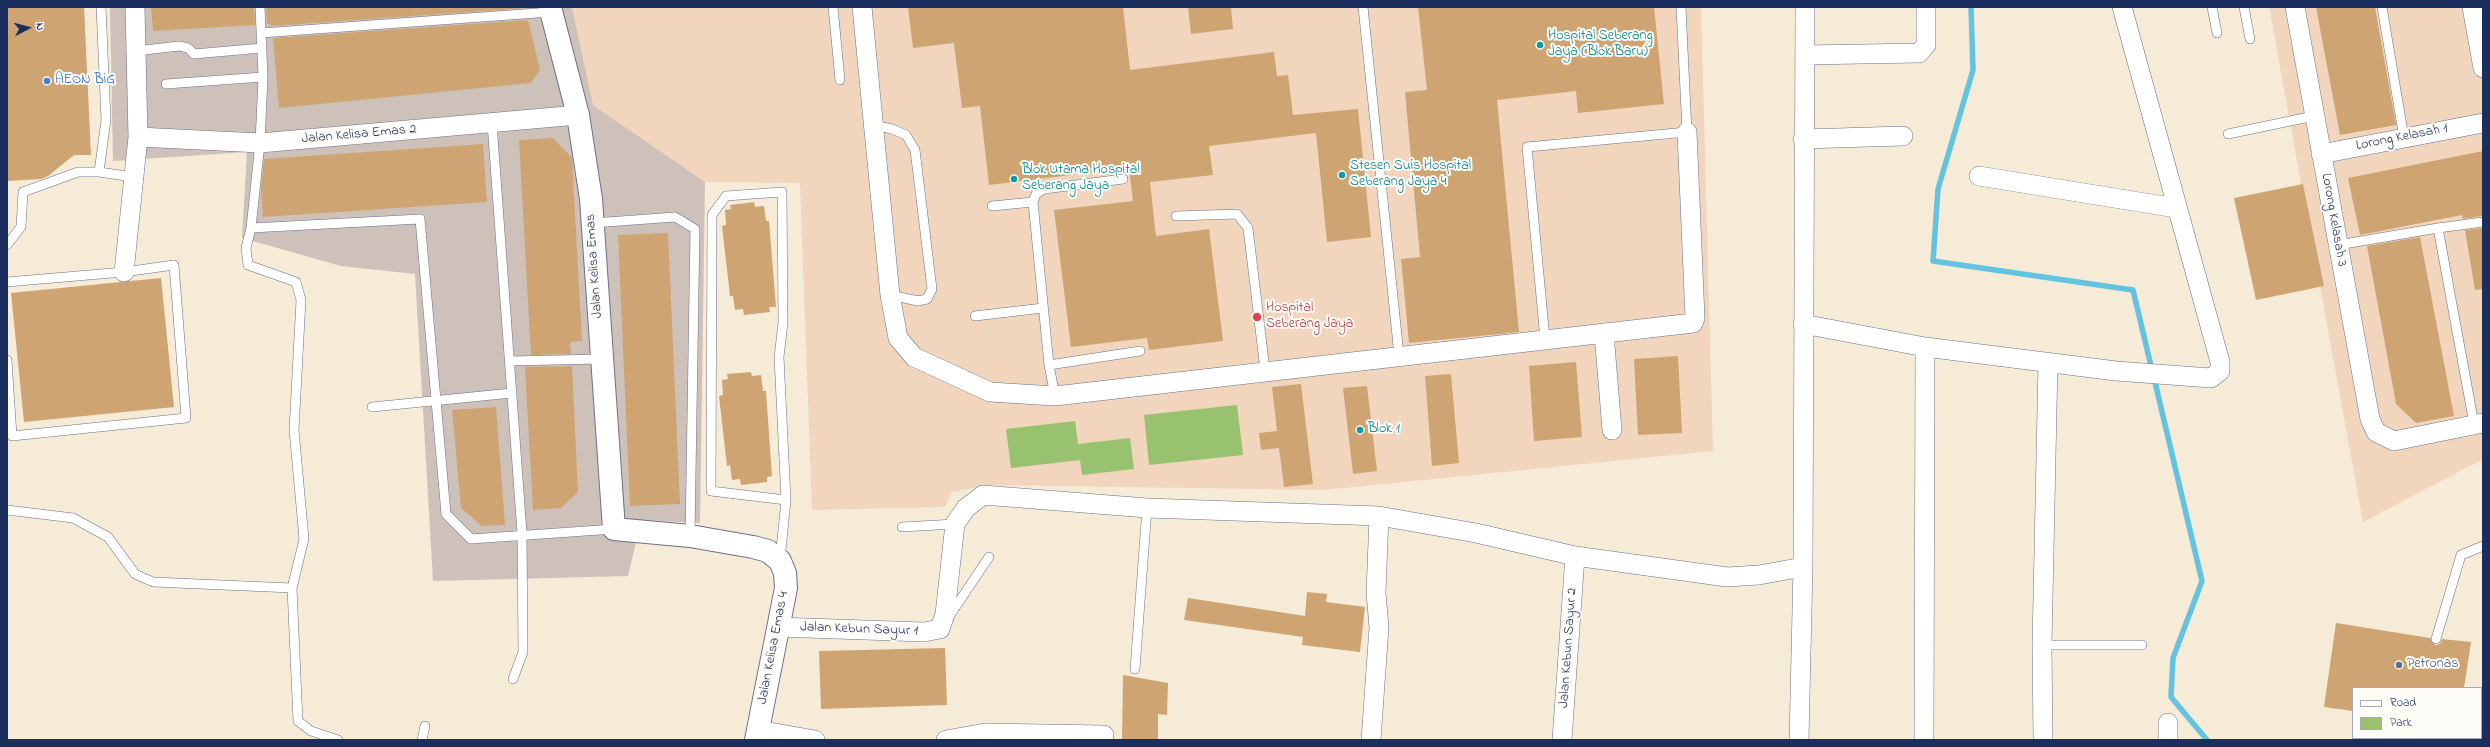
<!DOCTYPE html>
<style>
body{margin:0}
#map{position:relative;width:2490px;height:747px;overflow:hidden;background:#f5ebd6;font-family:"Indie Flower",sans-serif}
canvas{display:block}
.frame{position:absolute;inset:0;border:8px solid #1b2f5e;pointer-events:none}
.legend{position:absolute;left:2352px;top:687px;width:130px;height:52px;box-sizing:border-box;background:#fdfcf7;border:1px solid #a3aaba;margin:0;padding:5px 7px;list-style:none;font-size:12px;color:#1b2f5e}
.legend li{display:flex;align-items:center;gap:8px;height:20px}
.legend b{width:20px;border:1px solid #a3aaba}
.north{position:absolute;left:8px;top:8px;width:40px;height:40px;-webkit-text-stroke:3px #fdfcf7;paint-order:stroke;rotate:84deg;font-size:11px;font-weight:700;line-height:16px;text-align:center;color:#1b2f5e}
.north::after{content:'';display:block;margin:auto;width:14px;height:18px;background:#1b2f5e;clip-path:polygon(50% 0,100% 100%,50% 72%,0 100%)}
</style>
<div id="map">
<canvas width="2490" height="747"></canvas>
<div class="frame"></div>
<ul class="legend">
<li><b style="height:5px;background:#fff"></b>Road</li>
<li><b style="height:11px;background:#98c26f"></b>Park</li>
</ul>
<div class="north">N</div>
</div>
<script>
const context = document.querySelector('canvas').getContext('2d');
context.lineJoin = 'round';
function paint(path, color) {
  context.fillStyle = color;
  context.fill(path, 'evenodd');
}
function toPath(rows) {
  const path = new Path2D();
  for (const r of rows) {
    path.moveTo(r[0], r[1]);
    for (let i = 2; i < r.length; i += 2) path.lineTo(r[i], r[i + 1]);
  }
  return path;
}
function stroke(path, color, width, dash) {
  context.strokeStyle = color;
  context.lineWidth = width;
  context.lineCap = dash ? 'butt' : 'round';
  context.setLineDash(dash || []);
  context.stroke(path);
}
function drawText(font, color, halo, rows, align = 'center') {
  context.font = font + ' "Indie Flower",sans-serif';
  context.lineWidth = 4;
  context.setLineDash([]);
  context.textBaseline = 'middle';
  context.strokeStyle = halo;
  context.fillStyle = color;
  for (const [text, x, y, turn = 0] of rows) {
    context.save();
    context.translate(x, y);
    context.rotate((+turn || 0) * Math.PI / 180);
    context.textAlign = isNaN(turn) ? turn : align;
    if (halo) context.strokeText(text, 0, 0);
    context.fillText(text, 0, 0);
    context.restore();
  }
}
paint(toPath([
 [572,7,1701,7,1713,451,1324,490,990,485,952,492,945,507,812,510,800,183,705,182,593,105],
 [2269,7,2483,7,2483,459,2363,522]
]), '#f1d5bd');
paint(toPath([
 [110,7,572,7,593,105,705,182,700,523,641,520,628,576,433,581,415,274,341,266,242,238,247,152,113,161]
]), '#cec1ba');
paint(toPath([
 [1237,405,1243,455,1149,465,1144,415],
 [1075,421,1078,444,1130,438,1134,469,1082,475,1080,460,1011,468,1006,429]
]), '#98c26f');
stroke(toPath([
 [1971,7,1973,70,1938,189,1933,261,2133,290,2151,366],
 [2154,378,2202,581,2173,658,2171,697,2207,740]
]), '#63c3e1', 5.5);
paint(toPath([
 [7,7,84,7,91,155,74,155,48,176,41,179,7,181],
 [151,7,254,7,255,25,153,31],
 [266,7,525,7,526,8,271,26,271,24,267,24],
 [908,7,1123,7,1130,70,1274,52,1277,76,1288,75,1293,115,1358,109,1371,237,1327,242,1316,133,1209,146,1213,175,1150,182,1156,236,1209,229,1223,341,1149,350,1147,338,1071,347,1054,210,1133,201,1129,168,989,185,980,106,962,108,954,43,913,48],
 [1188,7,1231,7,1233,29,1191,34],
 [1418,7,1654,7,1664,104,1578,113,1576,91,1497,100,1519,332,1409,343,1401,259,1420,257,1405,92,1427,90],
 [2316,7,2375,7,2396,125,2340,135],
 [528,20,540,70,531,83,279,108,273,38],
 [553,138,572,158,582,341,570,342,571,354,531,355,519,140],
 [483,144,487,202,263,217,261,189,264,159],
 [2483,151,2483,216,2463,219,2462,215,2360,235,2348,178],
 [2303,184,2324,286,2256,300,2234,198],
 [754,202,755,207,764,206,766,221,769,221,776,307,769,307,770,312,744,315,743,309,735,310,733,296,730,296,722,226,726,225,725,210,731,209,730,205],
 [2483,228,2483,289,2475,290,2465,230],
 [668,233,680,504,630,506,618,235],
 [2420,237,2454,416,2416,423,2396,404,2367,246],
 [161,278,174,407,24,422,11,293],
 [1678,356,1682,433,1638,435,1634,359],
 [1576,362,1582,437,1534,441,1529,366],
 [572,366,578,492,561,508,533,510,525,367],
 [751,372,752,376,761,375,763,391,766,391,772,476,767,477,767,482,741,485,740,479,732,480,730,465,727,466,719,396,723,395,722,380,728,379,727,374],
 [1451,374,1459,463,1432,466,1425,376],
 [1301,384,1313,484,1284,487,1279,448,1261,450,1259,433,1277,431,1272,387],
 [1367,386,1377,471,1353,474,1343,388],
 [496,407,505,525,482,526,461,508,452,410],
 [1307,592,1327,594,1326,602,1365,607,1360,652,1302,645,1303,637,1184,620,1188,598,1305,616],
 [2336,623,2430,638,2435,645,2440,644,2442,639,2471,642,2464,688,2353,688,2353,711,2324,707],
 [945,648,947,705,821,709,819,651],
 [1123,675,1168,683,1167,715,1158,714,1158,740,1122,740]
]), '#cea572');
const service = toPath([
 [260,7,263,77,260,143,251,228,246,248,248,265,296,282,301,300,294,430,304,539,292,588,298,721,311,731,338,740],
 [833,7,840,80],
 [1363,7,1399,355],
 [2212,7,2217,33],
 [2244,7,2250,39],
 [2382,7,2404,138],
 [261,33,551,12],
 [136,51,179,46,188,48,194,54,262,48],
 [166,84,263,77],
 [492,123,522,533,523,652,513,679],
 [873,125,892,129,906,135,915,150,932,289,927,299,918,301,890,295],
 [2228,134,2314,116],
 [99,172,106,120,101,7],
 [992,206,1033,202],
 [1176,216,1237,214,1248,228,1265,370],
 [593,223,675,217,695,229,690,536],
 [251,228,420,219,446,514,471,539,614,529],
 [2438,228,2483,222],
 [7,245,21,227,23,192,78,172,99,172,133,177],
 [2338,245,2438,228,2474,424],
 [7,282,124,272,174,265,186,418,12,436,7,360],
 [975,316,1043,308],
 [1545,339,1527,147,1687,132,1681,7],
 [510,361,601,359],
 [1049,365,1140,351],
 [1055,396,1049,365,1033,202,1036,194,1044,189,1123,179],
 [372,407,512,393],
 [7,510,73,518,108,537,135,574,153,582,292,588],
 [902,527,955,524],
 [780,560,786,500,779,357,783,323,782,192,726,196,712,215,711,491,786,500],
 [948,618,989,557],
 [2436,639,2461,555,2483,546],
 [2042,645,2142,645],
 [1135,669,1147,508],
 [2419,738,2434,740],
 [422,740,425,726]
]);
const minor = toPath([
 [862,7,890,295,898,338,914,357,990,392,1055,396,1693,323,1695,318,1687,132],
 [2295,7,2370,419,2376,432,2394,441,2483,423],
 [2472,7,2483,68],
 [1805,55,1919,53,1926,45,1926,7],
 [138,137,260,143,578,115],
 [1803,139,1903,136],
 [2321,154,2483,123],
 [1979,176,2176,208],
 [124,272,138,137,135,7],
 [1803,324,1925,347,2116,371,2211,378,2220,371,2220,362,2122,7],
 [1604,333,1612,430],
 [777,627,924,632,940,629,945,614,955,524,966,508,983,495,1147,508,1379,516,1476,533,1575,556,1727,577,1759,575,1803,567],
 [2168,723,2168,740],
 [758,730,815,740],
 [946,740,985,733,1104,735],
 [1371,740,1379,627,1376,593,1379,516],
 [1562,740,1575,556],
 [1799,740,1803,567,1805,7],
 [1924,740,1925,347],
 [2043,740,2042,645,2048,362]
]);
const tertiary = toPath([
 [550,7,578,115,591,199,614,529,690,536,753,547,768,551,780,561,785,573,786,588,756,740]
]);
stroke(service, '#677188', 10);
stroke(minor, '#677188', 20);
stroke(tertiary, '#677188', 24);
stroke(service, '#fff', 9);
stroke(minor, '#fff', 19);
stroke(tertiary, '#fff', 22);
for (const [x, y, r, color] of [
 [1540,45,4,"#0f9aa8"],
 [47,81,4,"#3f7fe0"],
 [1342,175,4,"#0f9aa8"],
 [1014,179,4,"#0f9aa8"],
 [1257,317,5,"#e0444e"],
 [1360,430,4,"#0f9aa8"],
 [2399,665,4,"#5c6f8a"]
]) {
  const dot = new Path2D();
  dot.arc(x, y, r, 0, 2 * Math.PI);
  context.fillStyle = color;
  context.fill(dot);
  stroke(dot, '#fdfcf7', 1.5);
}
drawText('14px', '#0d838f', '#fdfcf7', [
 ["Hospital Seberang",1548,37],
 ["Jaya (Blok Baru)",1548,53],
 ["Stesen Suis Hospital",1350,167],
 ["Seberang Jaya 4",1350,183],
 ["Blok Utama Hospital",1022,171],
 ["Seberang Jaya",1022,187],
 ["Blok 1",1368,430]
], 'left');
drawText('14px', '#366cbe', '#fdfcf7', [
 ["AEON BiG",55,81]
], 'left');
drawText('14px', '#1b2f5e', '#fdfcf7', [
 ["Jalan Kelisa Emas 2",359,135,-5],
 ["Lorong Kelasah 1",2402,138,-11],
 ["Lorong Kelasah 3",2333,220,80],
 ["Jalan Kelisa Emas",595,266,-94],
 ["Jalan Kebun Sayur 1",859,630,2],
 ["Jalan Kelisa Emas 4",774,648,-79],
 ["Jalan Kebun Sayur 2",1569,648,-86]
]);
drawText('14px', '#be3a42', '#fdfcf7', [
 ["Hospital",1266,309],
 ["Seberang Jaya",1266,325]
], 'left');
drawText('14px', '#4e5e75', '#fdfcf7', [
 ["Petronas",2407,665]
], 'left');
</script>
